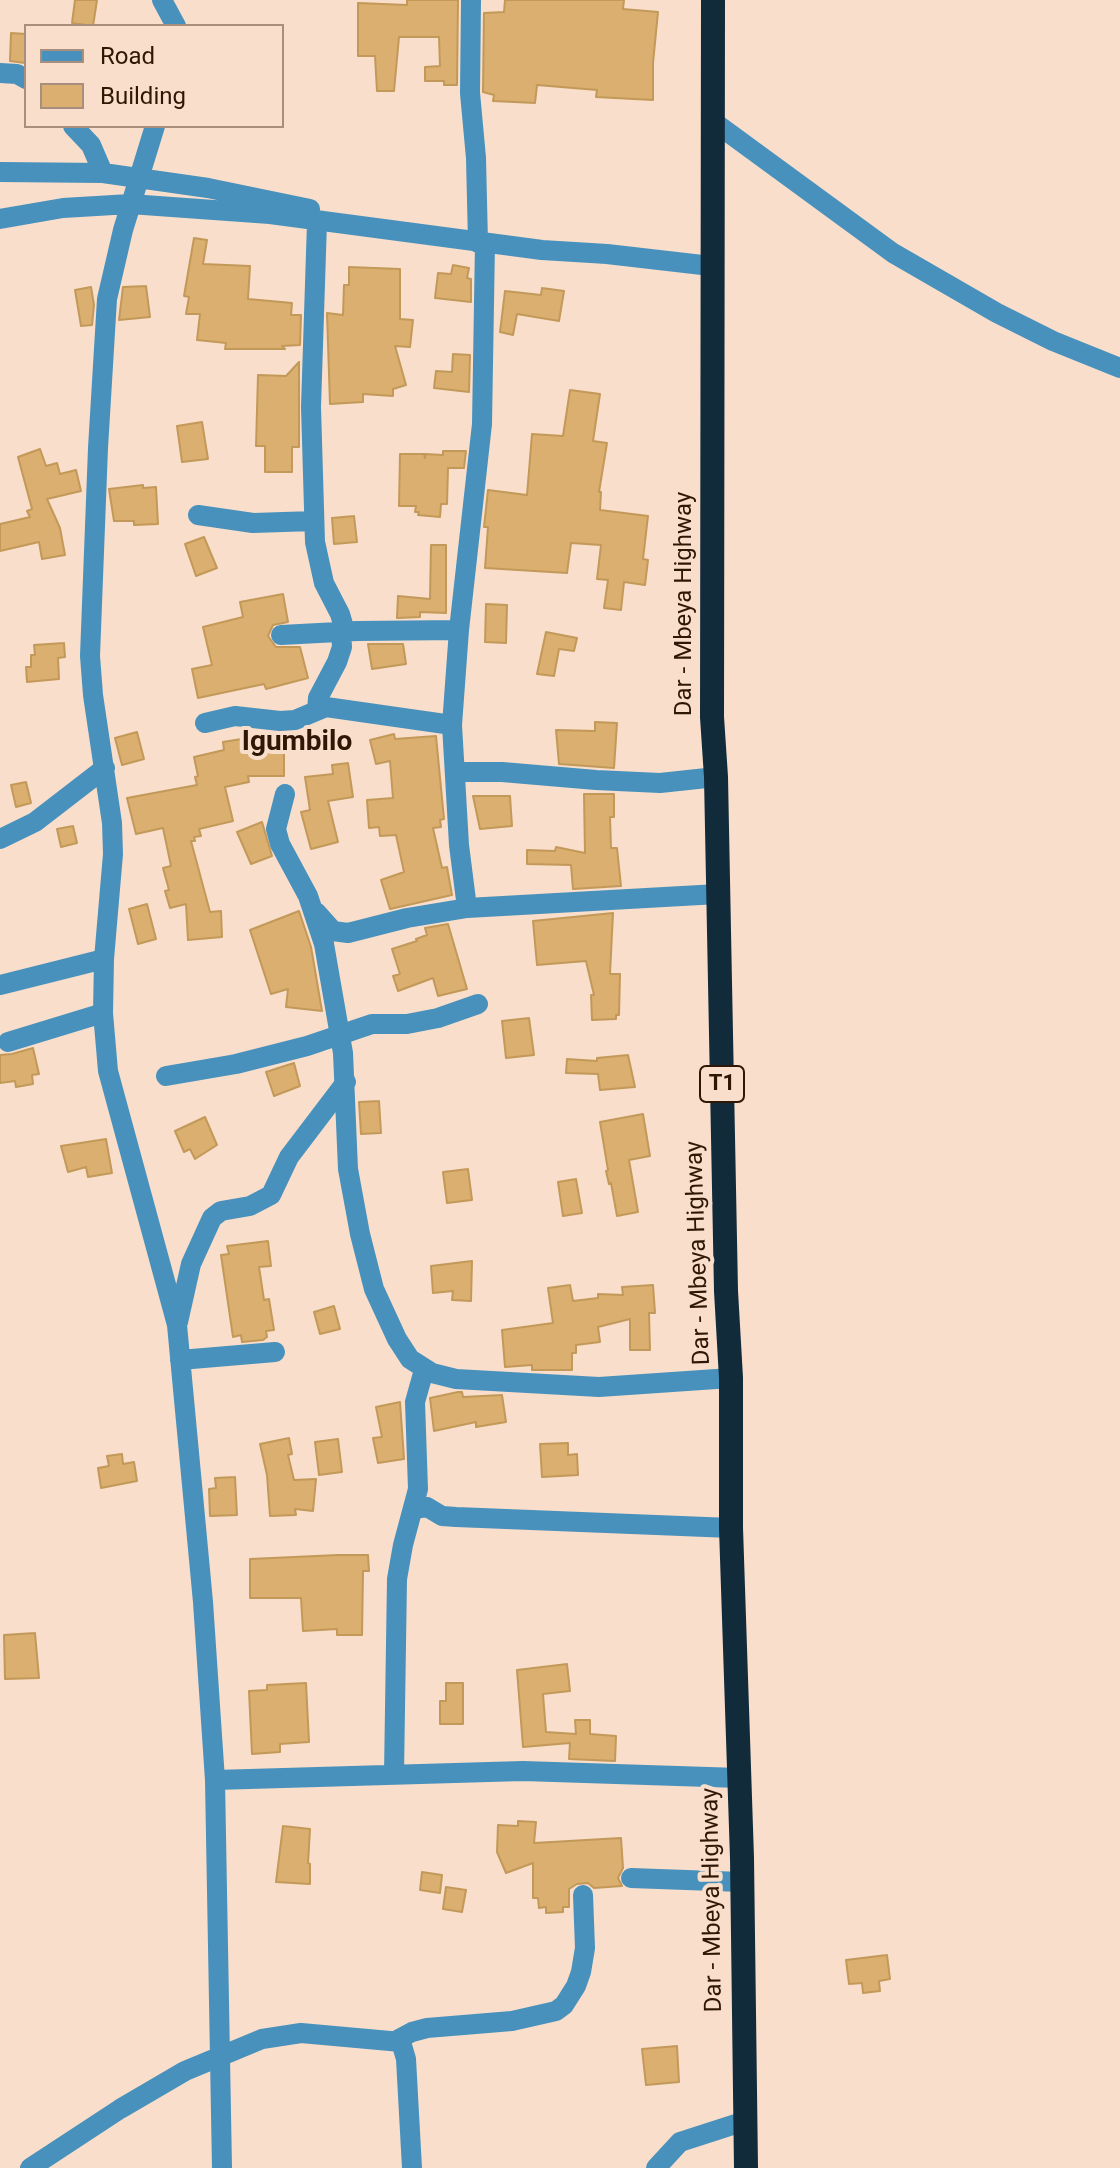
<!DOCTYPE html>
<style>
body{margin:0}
#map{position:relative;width:1120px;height:2168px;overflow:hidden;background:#f8decb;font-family:Roboto,sans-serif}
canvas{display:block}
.legend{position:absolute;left:24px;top:24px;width:260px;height:104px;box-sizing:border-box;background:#f8decb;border:2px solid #a88e7c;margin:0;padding:10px 14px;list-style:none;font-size:24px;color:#2f1705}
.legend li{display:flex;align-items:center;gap:16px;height:40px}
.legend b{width:40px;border:2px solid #a88e7c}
</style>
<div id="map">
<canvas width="1120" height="2168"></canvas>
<ul class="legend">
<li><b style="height:10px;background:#4891bc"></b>Road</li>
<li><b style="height:22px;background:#daaf6f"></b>Building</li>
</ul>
</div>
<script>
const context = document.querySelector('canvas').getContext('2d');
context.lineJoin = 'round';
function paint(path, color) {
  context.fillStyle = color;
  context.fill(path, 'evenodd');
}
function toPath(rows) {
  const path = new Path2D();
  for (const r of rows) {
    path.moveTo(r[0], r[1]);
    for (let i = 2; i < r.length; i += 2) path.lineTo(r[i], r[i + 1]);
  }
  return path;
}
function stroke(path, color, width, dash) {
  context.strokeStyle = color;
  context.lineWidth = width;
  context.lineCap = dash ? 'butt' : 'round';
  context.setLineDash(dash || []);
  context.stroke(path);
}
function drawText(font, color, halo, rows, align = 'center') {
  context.font = font + ' Roboto,sans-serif';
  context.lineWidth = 8;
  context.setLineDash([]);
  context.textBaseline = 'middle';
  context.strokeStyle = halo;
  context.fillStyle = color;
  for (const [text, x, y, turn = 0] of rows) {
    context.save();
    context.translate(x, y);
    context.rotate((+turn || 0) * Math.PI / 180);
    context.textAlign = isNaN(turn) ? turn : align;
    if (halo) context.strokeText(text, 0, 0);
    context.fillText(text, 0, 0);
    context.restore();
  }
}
const building = toPath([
 [75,0,97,0,93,26,72,23,75,0],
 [407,0,458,0,457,85,444,85,444,81,425,81,425,67,440,66,439,37,399,37,394,91,377,91,375,56,358,56,358,3,407,5,407,0],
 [505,0,624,0,623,9,658,12,653,63,653,100,596,97,597,90,537,85,535,103,493,101,494,95,483,92,484,13,504,12,505,0],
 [11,33,26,34,25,63,10,61,11,33],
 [194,238,207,240,203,264,250,266,248,299,292,303,291,315,301,315,300,345,282,346,285,349,225,349,226,343,197,340,200,314,186,314,189,297,184,296,194,238],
 [453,265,469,268,467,278,471,279,471,302,435,298,438,273,451,274,453,265],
 [349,267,400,269,400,319,413,320,410,347,395,346,406,385,393,389,393,396,363,394,363,402,330,404,327,313,343,315,344,285,349,285,349,267],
 [146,286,150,317,119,320,123,287,146,286],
 [91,287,94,305,92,325,81,326,75,290,91,287],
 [542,288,564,291,559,321,517,314,513,335,500,332,505,291,541,295,542,288],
 [453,354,470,355,469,392,434,388,436,371,452,372,453,354],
 [299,362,299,447,292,447,292,472,265,472,265,446,256,446,258,375,286,376,299,362],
 [570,390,600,394,593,441,607,443,599,492,601,492,600,510,648,516,643,559,648,560,645,585,624,582,621,610,604,608,608,580,597,579,601,545,571,543,567,573,485,568,488,527,484,527,488,490,527,495,532,434,563,436,570,390],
 [202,422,208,459,182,462,177,426,202,422],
 [40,449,46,466,57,463,60,474,76,470,81,491,47,499,60,528,65,555,42,559,39,542,0,551,0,524,30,517,27,511,32,509,18,457,40,449],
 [443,451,466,451,464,468,448,468,447,504,441,504,440,517,418,515,419,512,415,512,416,506,399,506,400,454,424,454,425,458,425,454,443,455,443,451],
 [143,485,143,488,156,487,158,524,134,525,134,521,114,521,109,489,143,485],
 [354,516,357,542,334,544,332,518,354,516],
 [204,537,217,568,196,576,185,544,204,537],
 [431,545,446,545,446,613,420,612,420,617,397,618,398,596,430,599,431,545],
 [283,594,288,622,273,625,268,636,276,647,300,647,308,678,266,689,264,684,198,698,192,669,212,665,203,627,243,617,240,602,283,594],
 [486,604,507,605,506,643,485,642,486,604],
 [546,632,577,638,574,651,559,649,554,676,537,674,546,632],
 [64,643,65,657,58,658,59,679,27,682,26,667,31,667,31,655,35,655,34,645,64,643],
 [368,644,403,644,406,664,372,669,368,644],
 [595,722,617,723,614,768,559,764,556,730,595,731,595,722],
 [137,732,144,759,122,765,115,738,137,732],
 [394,734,395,739,436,736,444,819,440,820,441,827,433,828,442,868,447,867,452,895,390,909,381,880,404,872,396,835,380,836,379,827,369,828,367,800,393,798,390,761,376,764,370,740,394,734],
 [254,737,255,739,284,739,284,776,248,776,249,782,225,787,233,821,199,829,201,836,194,837,195,841,191,841,210,912,221,911,222,937,188,940,186,904,170,908,165,891,169,890,163,868,171,866,163,828,136,834,127,798,197,785,195,777,198,776,194,757,224,750,223,742,254,737],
 [348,763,353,797,328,801,338,842,311,849,301,812,310,810,305,777,333,774,332,765,348,763],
 [26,782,31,803,16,807,11,785,26,782],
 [584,794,614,794,614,817,610,817,611,848,617,848,621,886,573,889,571,865,527,864,527,850,555,851,556,847,585,853,584,794],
 [473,796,510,796,512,826,480,829,473,796],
 [262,822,272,856,251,864,237,832,262,822],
 [73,826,77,843,61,847,57,829,73,826],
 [147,904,156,939,138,944,129,909,147,904],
 [299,911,311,947,322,1011,286,1007,288,989,271,994,250,930,299,911],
 [613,913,610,974,620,974,619,1015,616,1015,616,1019,592,1020,591,995,594,995,586,961,537,965,533,921,613,913],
 [448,924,467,989,438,996,433,978,398,991,393,976,400,974,392,949,417,941,416,939,427,935,425,928,448,924],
 [529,1018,534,1055,506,1058,502,1021,529,1018],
 [33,1048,39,1074,32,1075,33,1084,16,1087,15,1081,0,1083,0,1055,12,1054,33,1048],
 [628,1055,635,1087,600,1090,598,1074,566,1073,567,1059,597,1061,597,1058,628,1055],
 [294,1063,300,1086,274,1096,266,1072,294,1063],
 [379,1101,381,1133,361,1134,359,1102,379,1101],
 [643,1114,650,1156,629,1160,638,1212,617,1216,611,1183,609,1184,606,1171,608,1170,600,1122,643,1114],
 [205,1117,217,1145,195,1159,190,1149,184,1152,175,1131,205,1117],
 [106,1139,112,1173,88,1177,86,1167,68,1172,61,1146,106,1139],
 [468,1169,472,1200,447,1203,443,1172,468,1169],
 [576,1179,582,1213,563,1216,558,1182,576,1179],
 [268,1241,271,1266,259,1267,264,1300,269,1299,274,1330,266,1331,267,1337,263,1340,242,1342,241,1335,233,1337,221,1255,229,1254,227,1246,268,1241],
 [472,1261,471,1301,452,1300,453,1291,433,1293,431,1266,472,1261],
 [570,1285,573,1301,598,1298,598,1294,623,1295,622,1287,653,1285,655,1313,649,1313,650,1350,630,1350,630,1319,598,1327,600,1342,576,1345,576,1353,572,1353,572,1370,532,1370,532,1365,505,1367,502,1330,553,1323,548,1288,570,1285],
 [334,1306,340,1329,320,1334,314,1312,334,1306],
 [458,1392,462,1392,463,1397,502,1395,506,1422,476,1427,476,1422,434,1431,430,1398,458,1392],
 [400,1402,404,1459,378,1463,373,1438,382,1437,376,1407,400,1402],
 [289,1438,292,1454,288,1455,294,1480,316,1479,313,1511,295,1509,296,1515,270,1516,267,1475,260,1444,289,1438],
 [338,1439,342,1472,319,1475,315,1442,338,1439],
 [568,1443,568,1455,577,1454,578,1475,542,1477,540,1444,568,1443],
 [122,1454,123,1464,134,1462,137,1481,101,1488,98,1468,109,1466,107,1456,122,1454],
 [235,1477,237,1515,210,1516,209,1489,216,1488,215,1478,235,1477],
 [338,1555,368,1555,369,1571,363,1571,362,1635,337,1635,337,1629,303,1631,301,1598,250,1598,250,1559,338,1555],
 [35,1633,39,1678,5,1679,4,1635,35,1633],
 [567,1664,570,1691,543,1694,546,1732,576,1734,575,1720,590,1720,590,1734,616,1736,615,1761,569,1759,570,1743,523,1747,517,1670,567,1664],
 [306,1683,309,1742,280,1744,280,1752,252,1754,249,1691,267,1690,267,1685,306,1683],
 [446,1683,463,1683,463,1724,440,1724,440,1701,446,1701,446,1683],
 [518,1821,536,1822,534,1843,621,1838,623,1868,618,1878,622,1886,594,1888,588,1883,577,1884,569,1889,569,1907,563,1907,563,1912,546,1913,546,1907,539,1908,538,1898,533,1898,533,1863,506,1873,497,1852,498,1825,518,1826,518,1821],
 [283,1826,310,1829,308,1863,310,1864,310,1884,276,1882,283,1826],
 [422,1872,442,1875,440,1893,420,1890,422,1872],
 [446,1887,466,1890,462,1912,443,1909,446,1887],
 [887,1955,890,1979,879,1981,880,1991,863,1993,862,1983,849,1984,846,1960,887,1955],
 [677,2046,679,2082,646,2085,642,2049,677,2046]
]);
paint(building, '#daaf6f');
stroke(building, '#c39959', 2);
stroke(toPath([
 [162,0,176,26],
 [471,0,470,93,476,158,478,243],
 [0,73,17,74,26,79],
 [714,122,893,253,997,313,1053,341,1120,368],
 [73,126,91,145,103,173],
 [155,126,123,230,107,299,98,448,90,656,93,695,112,823,113,854,104,959,103,1013,108,1071,177,1325,203,1602,215,1780,222,2168],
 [0,172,103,173,208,188,310,209],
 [0,219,63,208,130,204,270,214,542,250,607,254,711,266],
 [317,222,311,407,315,542,324,583,340,614,345,631],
 [198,515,253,523,314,521],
 [281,635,357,631,459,630],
 [317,710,318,698,337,662,342,647,341,631],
 [205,723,235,716,280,721,295,720,326,707,452,725],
 [455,772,502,772,596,780,660,783,716,777],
 [285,794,276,829,280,844,308,896,324,944,343,1053,348,1169,360,1234,374,1289,397,1339,410,1359,432,1373,456,1379,599,1387,731,1378],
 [0,839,35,822,105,768],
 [467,908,459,845,452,725,459,630,482,424,485,243],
 [316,912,333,931,348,933,407,918,467,908,718,894],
 [0,985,104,959],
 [8,1042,103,1013],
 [166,1076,236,1064,307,1046,372,1024,407,1024,438,1018,478,1004],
 [178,1322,191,1264,212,1218,221,1211,250,1206,271,1195,289,1157,346,1082],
 [180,1360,275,1352],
 [414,1509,427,1507,442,1516,456,1517,731,1528],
 [394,1774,397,1579,403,1545,418,1489,415,1402,424,1370],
 [215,1780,523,1771,739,1778],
 [631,1878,742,1882],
 [397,2040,412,2032,427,2028,512,2021,556,2011,564,2005,576,1986,581,1972,585,1948,583,1895],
 [30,2168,120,2109,185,2071,262,2039,301,2033,401,2042,406,2059,412,2168],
 [656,2168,680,2142,745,2121]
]), '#4891bc', 20);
stroke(toPath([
 [713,0,712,717,716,777,726,1291,731,1378,731,1528,742,1858,746,2168]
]), '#112b3b', 24);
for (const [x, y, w] of [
 [722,1084,44]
]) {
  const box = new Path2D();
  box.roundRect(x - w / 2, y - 18, w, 36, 6);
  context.fillStyle = '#f8decb';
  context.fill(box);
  stroke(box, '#2f1705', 2);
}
drawText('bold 22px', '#2f1705', null, [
 ["T1",722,1084]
]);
drawText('24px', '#2f1705', '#f8decb', [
 ["Dar - Mbeya Highway",685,604,-90],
 ["Dar - Mbeya Highway",699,1253,-92],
 ["Dar - Mbeya Highway",713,1900,-91]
]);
drawText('bold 28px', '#2f1705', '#f8decb', [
 ["Igumbilo",297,743]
]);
</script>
